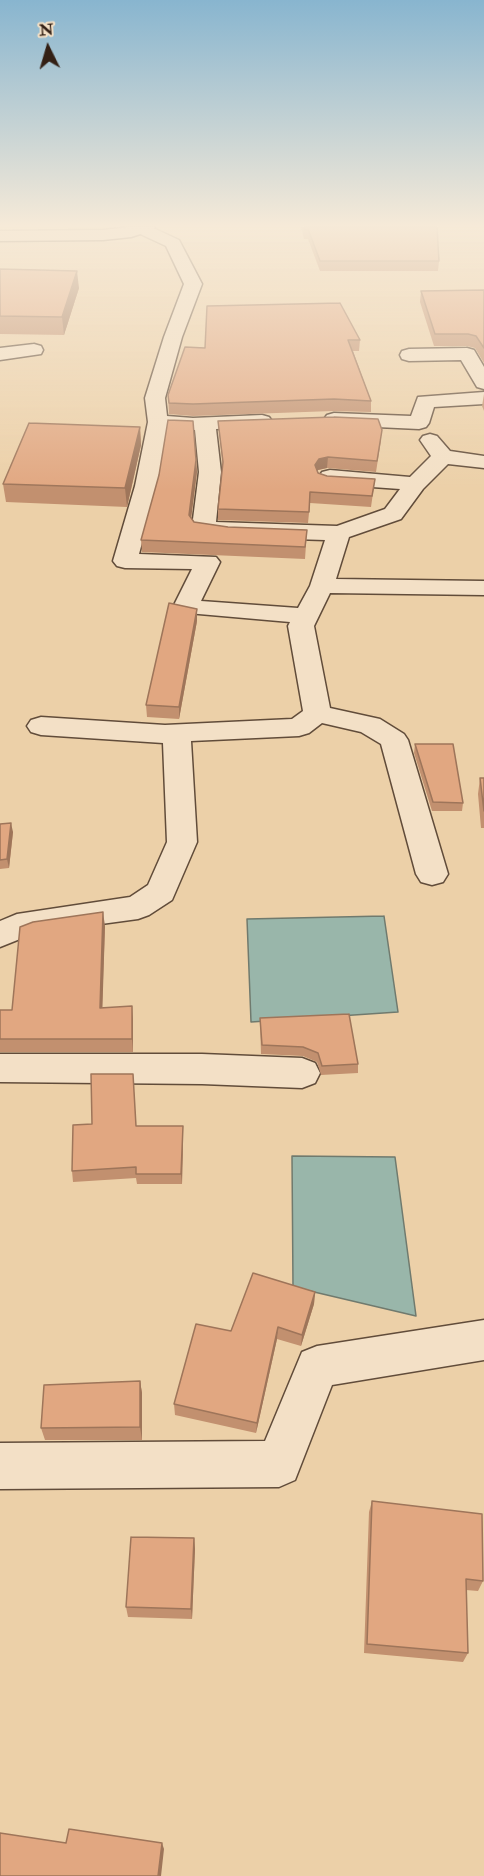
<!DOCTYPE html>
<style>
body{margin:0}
#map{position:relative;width:484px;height:1876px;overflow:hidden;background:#ecd0a8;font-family:"IM FELL Double Pica",serif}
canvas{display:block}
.north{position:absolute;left:18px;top:18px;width:60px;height:60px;-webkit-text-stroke:4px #f3e0c6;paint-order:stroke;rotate:355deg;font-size:16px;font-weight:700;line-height:24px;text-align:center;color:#332015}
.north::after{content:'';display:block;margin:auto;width:21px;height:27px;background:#332015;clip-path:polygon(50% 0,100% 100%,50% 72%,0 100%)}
</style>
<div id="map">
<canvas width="484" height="1876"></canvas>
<div class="north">N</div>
</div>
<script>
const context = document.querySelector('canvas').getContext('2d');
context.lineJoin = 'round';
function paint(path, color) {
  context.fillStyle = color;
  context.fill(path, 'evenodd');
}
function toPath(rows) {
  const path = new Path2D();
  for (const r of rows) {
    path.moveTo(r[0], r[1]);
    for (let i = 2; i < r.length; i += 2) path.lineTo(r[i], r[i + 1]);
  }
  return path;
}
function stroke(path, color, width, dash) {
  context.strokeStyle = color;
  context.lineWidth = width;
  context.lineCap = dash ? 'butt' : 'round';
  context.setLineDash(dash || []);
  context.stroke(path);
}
const water = toPath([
 [384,916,398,1012,251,1022,247,919,384,916],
 [292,1156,395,1157,416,1316,293,1287,292,1156]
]);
paint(water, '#99b6aa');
stroke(water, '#707a6e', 1.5);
const minor = toPath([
 [135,227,151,227,179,240,202,284,182,337,165,398,167,416,193,418,262,415,269,417,272,421,269,425,262,427,216,429,221,472,216,522,337,526,385,509,400,489,330,484,322,482,319,477,322,472,330,470,410,477,431,456,420,440,423,436,430,434,437,436,450,451,484,456,484,468,448,464,423,489,401,519,349,537,336,579,484,581,484,595,330,593,314,626,330,708,380,719,404,734,408,740,448,874,443,882,432,885,421,882,416,874,381,744,361,732,322,723,309,733,299,736,191,741,197,842,172,900,149,915,138,919,35,933,0,947,0,921,17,914,130,897,148,885,167,842,163,743,41,735,31,732,27,726,31,720,41,717,165,725,292,719,303,711,288,626,290,622,176,612,173,607,192,569,125,568,117,566,113,561,135,486,148,422,145,398,164,337,184,284,166,246,136,232,135,227],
 [167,429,195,430,199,472,192,527,196,532,228,537,325,540,310,586,298,608,201,601,220,562,216,557,139,554,157,486,167,429],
 [34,344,41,346,43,350,41,354,0,360,0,348,34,344],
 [467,348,474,350,484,367,484,389,477,387,461,360,409,361,402,359,400,355,402,351,409,349,467,348],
 [484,392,484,404,434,407,429,423,426,427,419,429,334,425,327,423,324,419,327,415,334,413,411,416,418,397,484,392],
 [0,1054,202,1054,302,1058,315,1063,320,1073,315,1083,302,1088,202,1084,0,1082,0,1054],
 [484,1320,484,1360,332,1385,295,1480,279,1487,0,1489,0,1443,265,1441,302,1352,317,1346,484,1320]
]);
const secondary = toPath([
 [129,227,155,227,153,230,131,237,103,240,0,241,0,231,103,230,129,227]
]);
stroke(minor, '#614c3a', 3);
stroke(secondary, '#332015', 3);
paint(minor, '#f3e0c6');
paint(secondary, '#f3e0c6');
paint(toPath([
 [301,227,437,227,439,261,438,271,320,271,308,239,304,239],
 [0,269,79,288,64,335,0,334],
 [484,290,484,363,475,348,467,346,434,346,420,302,421,291],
 [360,340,359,351,353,351,371,401,371,412,333,411,193,416,169,414,168,395,205,348],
 [484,394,484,411,482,406],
 [218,421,381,440,376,472,327,468,318,470,317,472,327,476,375,479,371,507,310,503,308,523,218,520,218,509,223,467,219,431],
 [140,427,141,445,127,507,6,502,3,484],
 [196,460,197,472,191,517,194,522,228,527,307,530,305,559,142,552,141,540],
 [197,621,179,719,147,717,146,705],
 [415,744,463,803,462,811,432,811,414,753],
 [480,778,484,778,484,828,481,828,478,794],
 [0,824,13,832,9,868,0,869],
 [105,926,102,1008,133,1019,133,1052,0,1052,0,1010,12,1010],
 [260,1018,358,1064,358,1073,321,1075,317,1062,303,1056,261,1054],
 [133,1074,136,1126,183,1137,182,1184,137,1184,136,1178,73,1182,72,1171,92,1124],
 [315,1292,314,1304,301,1346,277,1339,256,1433,175,1415,174,1404,231,1331],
 [140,1381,142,1393,142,1440,45,1440,41,1428],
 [372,1501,483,1581,478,1591,466,1590,468,1653,463,1662,364,1653,369,1512],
 [194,1538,195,1549,192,1619,128,1617,126,1607]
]), '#c2906f');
paint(toPath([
 [77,271,79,288,64,335,62,317],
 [140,427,141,445,127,507,125,488],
 [328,457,327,468,318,470,314,476,315,465,319,459],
 [196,460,197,472,190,527,189,515],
 [197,609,197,621,179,719,179,707],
 [11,823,13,832,9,868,7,859],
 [103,912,105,926,102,1021,100,1008],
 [132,1006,133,1019,133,1052,132,1039],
 [183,1126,183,1137,182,1184,181,1174],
 [315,1292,314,1304,301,1346,302,1335],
 [278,1327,277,1339,256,1433,257,1423],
 [140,1381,142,1393,142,1440,140,1427],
 [194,1538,195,1549,192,1619,191,1609],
 [162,1843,164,1849,161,1876,158,1876]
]), '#9e755a');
const building = toPath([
 [304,227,437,227,439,261,320,261,308,229,305,230,304,227],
 [0,269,77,271,62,317,0,316,0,269],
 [484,290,484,348,476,336,468,334,435,334,421,291,484,290],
 [340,303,360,340,348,340,371,401,334,399,193,404,169,403,168,395,185,347,205,348,207,306,340,303],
 [334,417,378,419,382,430,377,461,328,457,319,459,315,465,318,473,327,476,375,479,372,496,310,492,309,512,218,509,223,462,218,421,334,417],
 [168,420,193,421,196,460,189,515,194,522,228,527,307,530,305,547,141,540,159,475,168,420],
 [29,423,140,427,125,488,3,484,29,423],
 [169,603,197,609,179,707,146,705,169,603],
 [415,744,453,744,463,803,433,802,415,744],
 [480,778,484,778,484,811,480,778],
 [11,823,7,859,0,860,0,824,11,823],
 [103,912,100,1008,132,1006,132,1039,0,1039,0,1010,12,1010,20,927,33,922,103,912],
 [349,1014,358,1064,322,1066,318,1053,303,1047,262,1045,260,1018,349,1014],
 [91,1074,133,1074,136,1126,183,1126,181,1174,136,1174,136,1167,72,1171,73,1125,92,1124,91,1074],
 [253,1273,315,1292,302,1335,278,1327,257,1423,174,1404,196,1324,231,1331,253,1273],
 [140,1381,140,1427,41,1428,44,1385,140,1381],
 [372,1501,482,1514,483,1581,466,1579,468,1653,367,1644,372,1501],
 [131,1537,194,1538,191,1609,126,1607,131,1537],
 [69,1829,162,1843,158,1876,0,1876,0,1833,66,1843,69,1829]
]);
paint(building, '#e1a781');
stroke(building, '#9e755a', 1.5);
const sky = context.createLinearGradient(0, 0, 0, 490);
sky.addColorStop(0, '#88b5cf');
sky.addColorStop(0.46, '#f6ead8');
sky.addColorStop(1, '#f6ead800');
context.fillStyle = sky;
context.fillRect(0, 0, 484, 490);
</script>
